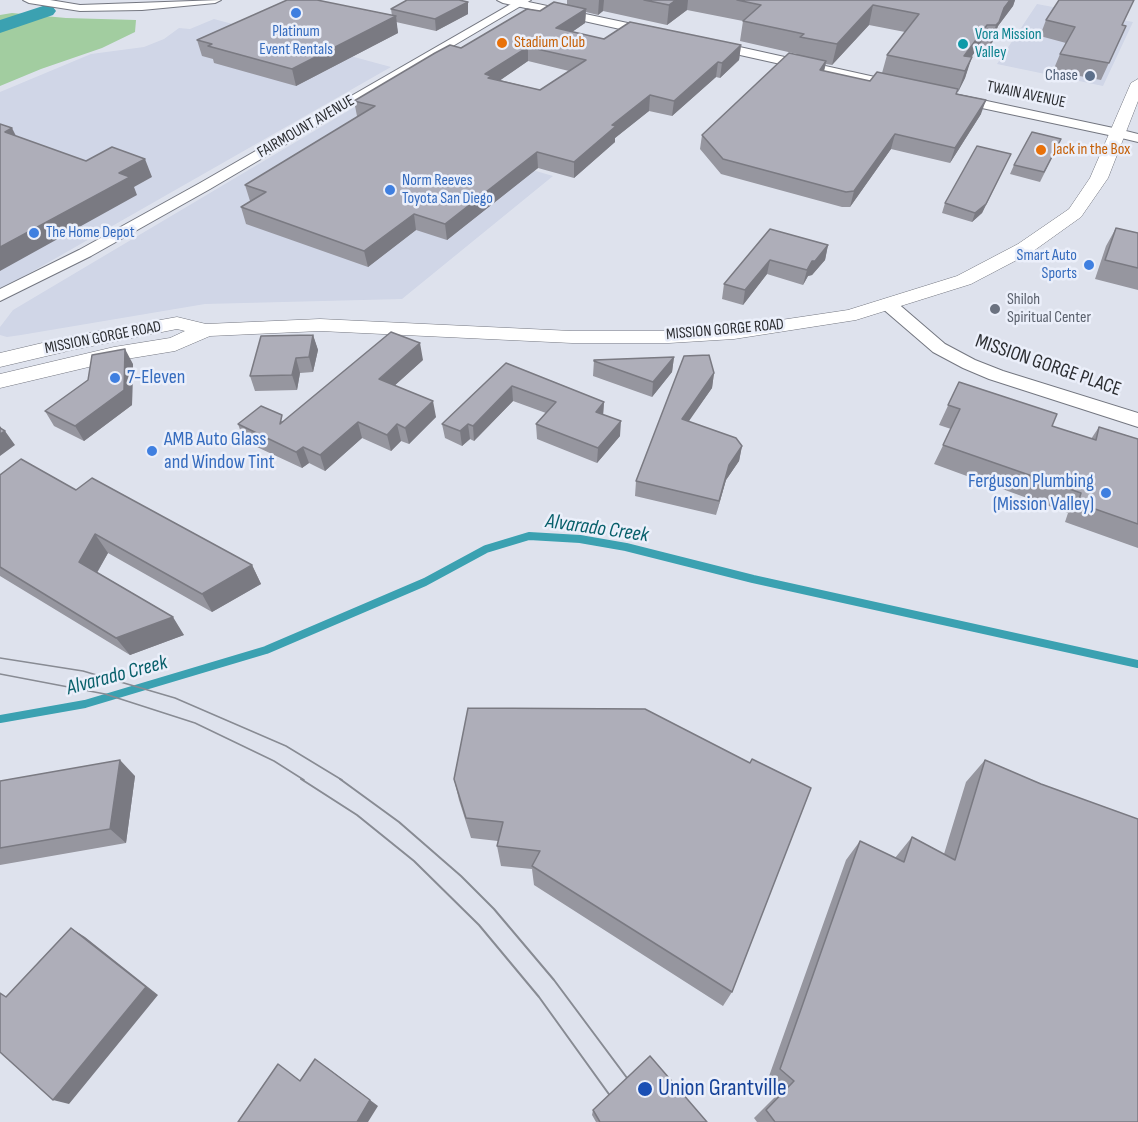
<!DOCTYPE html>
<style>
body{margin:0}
canvas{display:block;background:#dee2ed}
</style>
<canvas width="1138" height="1122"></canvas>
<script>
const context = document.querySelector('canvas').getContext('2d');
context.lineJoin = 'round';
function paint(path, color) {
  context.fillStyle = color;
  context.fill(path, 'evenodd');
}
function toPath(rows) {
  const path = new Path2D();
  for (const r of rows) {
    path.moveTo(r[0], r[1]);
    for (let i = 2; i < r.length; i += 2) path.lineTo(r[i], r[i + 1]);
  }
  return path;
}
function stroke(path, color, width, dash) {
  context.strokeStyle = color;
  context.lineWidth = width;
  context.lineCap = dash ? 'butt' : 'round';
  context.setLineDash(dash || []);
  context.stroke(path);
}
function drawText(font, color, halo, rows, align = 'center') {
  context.font = font + ' "Sofia Sans Condensed",sans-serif';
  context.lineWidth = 5;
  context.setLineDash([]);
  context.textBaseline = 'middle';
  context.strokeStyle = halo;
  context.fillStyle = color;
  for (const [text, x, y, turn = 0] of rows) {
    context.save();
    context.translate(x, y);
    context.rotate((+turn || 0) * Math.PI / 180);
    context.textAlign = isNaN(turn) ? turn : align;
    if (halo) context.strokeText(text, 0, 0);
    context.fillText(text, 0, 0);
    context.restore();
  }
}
paint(toPath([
 [1037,4,1133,22,1103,86,997,64],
 [214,19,391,67,0,290,0,92,91,54,144,47,164,39,179,28,190,29],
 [427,64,488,157,553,176,402,299,205,304,21,335,7,337,0,335,0,327,13,310]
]), '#d0d6e7');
paint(toPath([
 [12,13,66,18,136,20,135,32,102,48,41,69,0,86,0,15]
]), '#a2cda0');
stroke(toPath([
 [0,719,85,704,266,650,425,582,486,549,529,536,580,539,626,547,753,579,1138,664]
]), '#3ba1b1', 8);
paint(toPath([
 [46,5,53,7,56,11,53,15,0,33,0,20,46,5]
]), '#3ba1b1');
const tertiary = toPath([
 [518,0,531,0,210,189,91,256,0,301,0,289,79,250,200,183,518,0],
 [1118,129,1138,134,1138,142,1113,136,1111,133,1118,129],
 [889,300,895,301,945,344,975,360,1003,371,1138,413,1138,427,989,379,963,368,933,352,883,309,881,305,883,301,889,300]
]);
const secondary = toPath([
 [23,0,50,0,80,5,221,0,215,3,142,10,80,11,29,3,23,0],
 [497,0,519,0,656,29,662,33,656,37,503,3,497,0],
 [708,40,902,83,909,87,902,91,704,47,704,41,708,40],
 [954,94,1118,129,1125,133,1118,137,949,101,947,98,954,94]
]);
const primary = toPath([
 [1138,79,1138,101,1108,178,1081,217,1032,252,971,284,856,320,734,339,669,343,572,343,320,331,210,336,175,351,114,361,0,388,0,374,114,347,170,338,185,331,177,329,72,350,0,367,0,353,72,336,177,317,206,324,320,319,572,331,669,331,734,327,848,310,957,276,1018,244,1069,209,1090,178,1131,83,1138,79]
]);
stroke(tertiary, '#747781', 2);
stroke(secondary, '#747781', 2);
stroke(primary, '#747781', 1);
paint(tertiary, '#fff');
paint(secondary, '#fff');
paint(primary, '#fff');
stroke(toPath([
 [0,658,83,671,175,698,286,746,342,780],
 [0,674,105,694,195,723,274,761,304,780]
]), '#888b93', 1.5);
stroke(toPath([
 [301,779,357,815,414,861,479,925,539,997,629,1122],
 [340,779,399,822,461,876,494,909,554,980,636,1090]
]), '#888b93', 2);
paint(toPath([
 [567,0,1015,0,1013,6,998,26,992,43,989,46,980,45,971,57,965,78,958,92,957,92,956,94,981,114,950,163,891,149,850,207,842,207,721,174,700,149,702,135,797,55,797,54,740,41,743,21,687,10,667,25,603,11,598,15,586,12,585,23,572,32,604,39,741,45,739,60,720,78,716,77,672,116,649,111,615,138,615,142,574,178,538,168,447,240,416,230,368,267,246,224,241,207,250,201,245,185,358,117,357,116,354,101,461,48,540,11,567,5],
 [869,25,905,32,887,55,882,73,870,81,824,71,826,64,832,65],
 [528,61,569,71,540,90,500,80],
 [391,9,468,14,436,31,396,22,398,33,296,86,214,63,213,59,202,56,197,40,392,16],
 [1046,20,1126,26,1101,80,1053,71,1060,54,1066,43,1040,36],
 [1057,148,1040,182,1010,174,1014,165],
 [1011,154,982,213,972,222,942,213,945,203],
 [1116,228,1138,233,1138,290,1095,279,1106,246],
 [770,229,828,245,825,260,812,275,808,276,803,285,767,274,743,305,722,299,724,284],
 [313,335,318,350,313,372,300,373,297,390,255,391,250,376],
 [674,357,672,372,652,397,593,376,594,360],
 [423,360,395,385,436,417,409,444,401,441,391,451,362,438,325,471,309,463,302,468,244,441,238,424,284,421],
 [506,363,604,402,603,414,620,436,597,463,537,439,536,424,546,413,513,401,474,441,470,439,462,446,445,438,442,424],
 [133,364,132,405,84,441,54,426,45,411],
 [714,373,712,388,688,421,742,446,739,461,726,480,716,515,635,496,636,481],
 [959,382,1052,426,1091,439,1099,427,1138,439,1138,548,1065,522,1068,513,934,464,951,429,939,425],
 [0,475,76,490,252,565,261,584,212,612,108,553,97,573,184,635,130,655,0,576],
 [985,760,1041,784,1138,1122,757,1122,754,1118,781,1091,768,1079,846,860,860,841,895,858,912,837,944,854,966,782],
 [135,776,126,843,0,865,0,781],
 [454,779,732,992,723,1006,534,885,532,869,501,866,497,846,498,841,471,838,459,800],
 [593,1110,707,1122,596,1122,592,1115]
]), '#96969f');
paint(toPath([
 [599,0,604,0,603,11,598,15],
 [676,0,688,0,687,10,667,25,669,5],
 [1010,0,1015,0,1013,6,998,26,992,43,989,46,996,25,1004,8],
 [468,2,468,14,436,31,435,19],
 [873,5,869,25,832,65,837,44],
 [586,9,585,23,556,43,556,28],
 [396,16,398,33,296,86,292,69],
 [987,25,980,45,962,70,964,56],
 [741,45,739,60,720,78,722,63],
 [528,47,528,61,492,86,485,74],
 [972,57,965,78,958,92,965,71],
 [826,61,823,75,820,70],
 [718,62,716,77,672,116,674,101],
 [650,95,649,111,615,138,615,142,574,178,574,162,612,125],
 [986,100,981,114,950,163,955,148],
 [12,128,21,146,5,132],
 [895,134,891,149,850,207,854,191],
 [537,152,538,168,447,240,445,224],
 [1011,154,982,213,972,222,975,213],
 [145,159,152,177,134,187,137,195,0,271,0,247,119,173],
 [414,214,416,230,368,267,364,251],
 [828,245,825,260,812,275,808,276,803,285,807,270,812,261],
 [770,260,767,274,743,305,745,290],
 [313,335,318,350,313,372,309,357],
 [420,343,423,360,383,396,379,379],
 [125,349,133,364,132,405,84,441,75,426],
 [674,357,672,372,652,397,653,382],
 [296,358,300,373,297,390,292,375],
 [714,373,712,388,680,434,682,419],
 [512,386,513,401,474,441,473,426],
 [433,401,436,417,409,444,405,428],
 [604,402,603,416,596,412],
 [621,421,620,436,597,463,598,448],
 [358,422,362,438,325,471,320,455],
 [397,424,401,441,391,451,387,435],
 [468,424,470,439,462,446,460,431],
 [0,426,4,432,5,431,15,445,0,456],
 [742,446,739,461,726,480,716,515,729,465],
 [303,447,309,463,302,468,296,452],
 [95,534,108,553,92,581,79,562],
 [252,565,261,584,212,612,202,594],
 [173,617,184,635,130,655,116,638],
 [120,760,135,776,126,843,110,829],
 [71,928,85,937,158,995,69,1104,53,1100],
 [325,1066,378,1106,368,1122,357,1122]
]), '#7a7a82');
const building = toPath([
 [287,0,317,0,396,16,292,69,208,46,212,44,197,40,287,0],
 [407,0,459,0,468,2,435,19,391,9,407,0],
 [644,0,676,0,669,5,644,0],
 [737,0,1010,0,1004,8,999,22,996,25,987,25,964,56,972,57,965,71,887,55,919,14,873,5,837,44,800,37,804,34,743,21,761,5,737,0],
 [1059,0,1134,0,1122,25,1126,26,1109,63,1060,54,1075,27,1046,20,1059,0],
 [554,2,586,9,556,28,604,39,630,22,741,45,722,63,718,62,674,101,650,95,612,125,616,126,574,162,537,152,445,224,414,214,364,251,241,207,266,192,245,185,375,106,354,101,435,53,450,45,461,48,527,9,540,11,554,2],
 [528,47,586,60,540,90,488,78,491,76,485,74,528,47],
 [789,53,826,61,820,70,870,81,877,72,958,89,956,94,986,100,955,148,895,134,854,191,846,192,723,159,702,135,789,53],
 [0,124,12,128,5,132,86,161,112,147,145,159,119,173,130,177,0,247,0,124],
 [1032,132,1061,139,1044,172,1014,165,1032,132],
 [977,146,1011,154,986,204,975,213,945,203,977,146],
 [1116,228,1138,233,1138,268,1105,260,1116,228],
 [770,229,828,245,815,261,812,261,807,270,770,260,745,290,724,284,770,229],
 [391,332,420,343,379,379,433,401,405,428,397,424,387,435,358,422,320,455,303,447,296,452,238,424,261,406,282,415,280,424,391,332],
 [313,335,309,357,296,358,292,375,250,376,261,336,313,335],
 [125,349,124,390,75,426,45,411,88,380,92,355,125,349],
 [709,355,714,373,682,419,736,438,742,446,729,465,719,501,636,481,684,356,709,355],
 [674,357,653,382,594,361,594,360,674,357],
 [506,363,604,402,596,412,621,421,598,448,536,424,556,402,512,386,473,426,468,424,460,431,442,424,506,363],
 [959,382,1057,414,1052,426,1096,440,1099,427,1138,439,1138,524,1078,503,1081,493,943,445,960,409,948,405,959,382],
 [0,428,5,431,0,434,0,428],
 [21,459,76,490,92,478,252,565,202,594,95,534,79,562,173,617,116,638,0,567,0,475,21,459],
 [468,708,645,709,750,763,752,759,811,788,732,992,532,866,540,851,497,846,503,822,466,818,454,779,468,708],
 [120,760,110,829,0,848,0,781,120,760],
 [985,760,1041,784,1138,819,1138,1122,775,1122,766,1110,794,1081,780,1069,860,841,904,862,912,837,955,860,985,760],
 [71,928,146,987,53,1100,0,1052,0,993,6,997,71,928],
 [650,1056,707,1122,600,1122,593,1110,650,1056],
 [315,1059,370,1100,357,1122,238,1122,278,1064,300,1081,315,1059]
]);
paint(building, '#aeaeb9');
stroke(building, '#7a7a82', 1.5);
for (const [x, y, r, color] of [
 [296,13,6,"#3f7fe0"],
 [502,43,6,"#e8710a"],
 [963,44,6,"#0f9aa8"],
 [1090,76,6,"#5c6f8a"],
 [1041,150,6,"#e8710a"],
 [390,190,6,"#3f7fe0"],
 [34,233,6,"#3f7fe0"],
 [1089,265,6,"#3f7fe0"],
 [995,309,6,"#6b7280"],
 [115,378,6,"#3f7fe0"],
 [152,451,6,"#3f7fe0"],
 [1106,493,6,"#3f7fe0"],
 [645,1089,8,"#1a4fb4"]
]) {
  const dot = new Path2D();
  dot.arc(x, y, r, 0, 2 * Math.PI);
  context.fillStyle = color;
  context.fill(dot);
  stroke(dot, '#ebeffa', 2);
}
drawText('16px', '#366cbe', '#ebeffa', [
 ["Platinum",296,32,"center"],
 ["Event Rentals",296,50,"center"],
 ["Norm Reeves",402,181],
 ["Toyota San Diego",402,199],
 ["The Home Depot",46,233],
 ["Smart Auto",1077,256,"right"],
 ["Sports",1077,274,"right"]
], 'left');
drawText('16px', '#0d838f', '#ebeffa', [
 ["Vora Mission",975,35],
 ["Valley",975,53]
], 'left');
drawText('16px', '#c56008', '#ebeffa', [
 ["Stadium Club",514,43],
 ["Jack in the Box",1053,150]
], 'left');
drawText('16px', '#4e5e75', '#ebeffa', [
 ["Chase",1078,76]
], 'right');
drawText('16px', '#2c2e32', '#ebeffa', [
 ["TWAIN AVENUE",1026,95,12],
 ["FAIRMOUNT AVENUE",306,127,-30],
 ["MISSION GORGE ROAD",725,330,-5],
 ["MISSION GORGE ROAD",103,338,-11]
]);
drawText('16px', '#5b616d', '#ebeffa', [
 ["Shiloh",1007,300],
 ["Spiritual Center",1007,318]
], 'left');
drawText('20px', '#2c2e32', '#ebeffa', [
 ["MISSION GORGE PLACE",1048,366,19]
]);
drawText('20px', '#366cbe', '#ebeffa', [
 ["7-Eleven",127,378],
 ["AMB Auto Glass",164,440],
 ["and Window Tint",164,463],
 ["Ferguson Plumbing",1094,482,"right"],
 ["(Mission Valley)",1094,505,"right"]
], 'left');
drawText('italic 21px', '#075f6a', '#ebeffa', [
 ["Alvarado Creek",597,529,8],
 ["Alvarado Creek",117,676,-15]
]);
drawText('24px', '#164399', '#ebeffa', [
 ["Union Grantville",658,1089]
], 'left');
</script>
